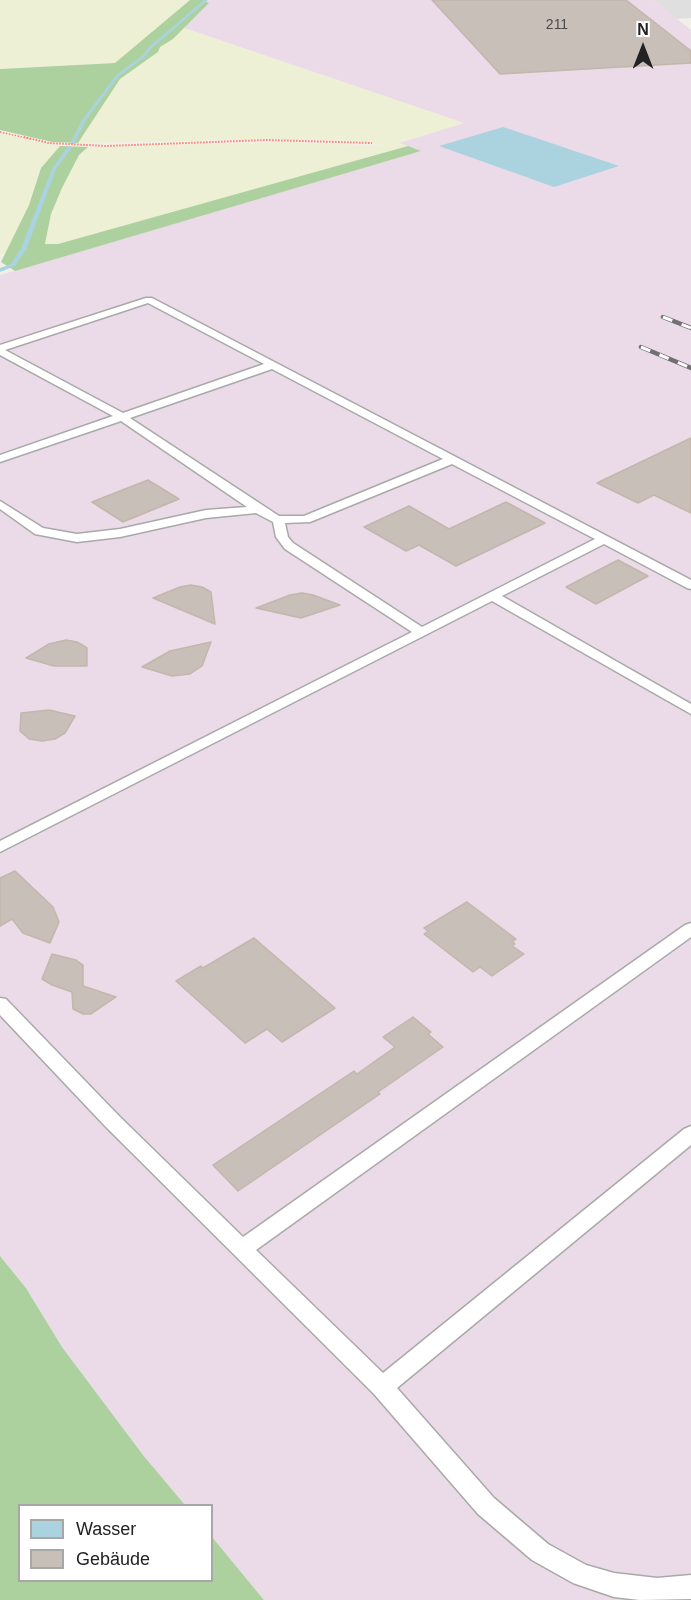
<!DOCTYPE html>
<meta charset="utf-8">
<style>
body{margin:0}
#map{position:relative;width:691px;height:1600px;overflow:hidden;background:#f2efe9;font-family:Arial,sans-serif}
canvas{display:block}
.legend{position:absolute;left:18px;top:1504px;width:195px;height:78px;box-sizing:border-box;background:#fff;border:2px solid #a7a7a7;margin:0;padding:8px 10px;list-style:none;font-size:18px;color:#222}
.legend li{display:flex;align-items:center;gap:12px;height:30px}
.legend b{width:30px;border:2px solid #a7a7a7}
.north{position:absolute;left:613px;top:18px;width:60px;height:60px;-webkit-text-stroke:4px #fff;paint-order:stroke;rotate:0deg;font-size:16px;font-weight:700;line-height:24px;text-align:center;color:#222}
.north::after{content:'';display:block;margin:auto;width:21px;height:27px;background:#222;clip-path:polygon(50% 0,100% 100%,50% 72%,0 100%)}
</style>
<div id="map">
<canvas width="691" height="1600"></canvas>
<ul class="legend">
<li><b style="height:16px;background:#aad3df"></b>Wasser</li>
<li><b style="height:16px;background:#c7bfb8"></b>Gebäude</li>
</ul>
<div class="north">N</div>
</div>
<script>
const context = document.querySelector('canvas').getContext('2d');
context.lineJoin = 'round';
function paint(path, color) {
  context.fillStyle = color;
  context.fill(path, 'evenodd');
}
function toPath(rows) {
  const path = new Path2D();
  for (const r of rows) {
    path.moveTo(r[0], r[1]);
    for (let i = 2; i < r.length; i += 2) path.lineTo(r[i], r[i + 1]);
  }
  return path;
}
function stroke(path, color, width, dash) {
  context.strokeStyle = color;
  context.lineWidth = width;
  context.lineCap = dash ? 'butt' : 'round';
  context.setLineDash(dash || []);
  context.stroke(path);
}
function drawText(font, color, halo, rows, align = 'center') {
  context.font = font + ' Arial,sans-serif';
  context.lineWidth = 6;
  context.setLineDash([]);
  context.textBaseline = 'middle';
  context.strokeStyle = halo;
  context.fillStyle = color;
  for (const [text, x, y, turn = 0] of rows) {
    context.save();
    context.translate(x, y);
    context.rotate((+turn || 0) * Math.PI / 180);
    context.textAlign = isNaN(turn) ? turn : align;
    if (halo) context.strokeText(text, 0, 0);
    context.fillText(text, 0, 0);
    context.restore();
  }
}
paint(toPath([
 [654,0,691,0,691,18,675,19]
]), '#e0dfdf');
paint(toPath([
 [207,0,654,0,691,30,691,1600,264,1600,212,1537,212,1506,185,1505,143,1455,62,1347,26,1288,0,1256,0,275,420,151,398,143,463,123,184,28]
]), '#ebdbe8');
paint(toPath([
 [0,0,190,0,116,63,0,69],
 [184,28,464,123,399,143,408,146,58,244,45,244,51,214,62,188,79,155,88,147,282,142,388,146,361,141,278,139,78,143,120,79,158,52,160,47],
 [0,133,60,146,41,168,29,205,6,253,0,255]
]), '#eef0d5');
paint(toPath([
 [190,0,207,0,206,2,209,3,173,39,160,47,158,52,120,79,78,143,52,142,0,130,0,69,115,63],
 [60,146,88,147,79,155,62,188,51,214,45,244,58,244,408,146,421,151,15,271,1,262,29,205,41,168],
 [0,1256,26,1288,62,1347,143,1455,185,1505,20,1506,20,1580,212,1580,212,1537,264,1600,0,1600]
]), '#add19e');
paint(toPath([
 [503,127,548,142,619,166,554,187,439,146]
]), '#aad3df');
paint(toPath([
 [204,0,208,0,152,48,144,58,119,76,86,120,74,144,70,144,82,120,117,74,142,56,150,46,204,0],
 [68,146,72,147,56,169,27,248,15,266,0,272,0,268,11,264,21,248,52,169,68,146]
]), '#aad3df');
const building = toPath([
 [432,0,626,0,691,51,691,63,500,74,432,0],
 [691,438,691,513,654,495,638,503,597,483,691,438],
 [148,480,179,499,123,522,92,502,148,480],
 [506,502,545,523,456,566,419,545,406,551,364,527,409,506,449,529,506,502],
 [618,560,648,576,596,604,566,587,618,560],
 [191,585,202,587,211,592,215,624,153,598,180,587,191,585],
 [302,593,313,595,340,605,301,618,256,608,290,595,302,593],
 [66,640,77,642,87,648,87,666,54,666,26,658,49,644,66,640],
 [211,642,202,666,190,674,172,676,142,667,170,651,211,642],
 [49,710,75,716,65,733,55,739,42,741,29,739,20,731,21,713,49,710],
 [15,871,53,907,59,922,50,943,23,933,12,919,0,926,0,878,15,871],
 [467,902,516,939,512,941,515,944,512,946,524,954,492,976,480,967,473,972,424,934,428,931,424,928,467,902],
 [254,938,335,1008,282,1042,267,1029,245,1043,176,981,201,966,203,968,254,938],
 [52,954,76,960,83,965,83,986,116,997,91,1014,83,1014,73,1009,72,992,52,985,42,979,52,954],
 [413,1017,431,1032,428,1034,443,1047,378,1092,380,1094,238,1191,213,1165,354,1071,357,1074,395,1047,383,1037,413,1017]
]);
paint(building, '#c7bfb8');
stroke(building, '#c4b6ab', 1.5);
const service = toPath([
 [146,298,152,298,691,580,691,589,687,588,604,544,502,596,691,704,691,714,492,601,0,852,0,841,412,632,285,549,276,537,273,522,256,513,206,518,120,537,77,542,35,534,0,509,0,501,43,528,77,534,120,529,206,510,247,507,121,421,0,462,0,455,113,416,0,355,0,345,146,298],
 [148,303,264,364,123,413,5,350,148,303],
 [272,369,443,459,304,516,279,516,130,418,272,369],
 [452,464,595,539,422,627,293,543,288,537,285,523,310,522,452,464],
 [691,923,691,937,256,1250,383,1373,684,1129,691,1126,691,1145,397,1388,494,1498,548,1544,586,1565,614,1573,657,1578,691,1575,691,1599,640,1600,614,1597,573,1583,532,1560,478,1514,374,1394,105,1126,0,1015,0,998,6,999,119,1116,243,1237,685,925,691,923]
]);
stroke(service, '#a9a9a9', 3);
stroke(toPath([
 [0,132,31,139]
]), '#fa8072', 1.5, [1.5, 1.5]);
stroke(toPath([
 [24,137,49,143,106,146,267,140,372,143]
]), '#fa8072', 2, [1.5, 1.5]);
paint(service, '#fff');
const rail = toPath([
 [663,317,691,328],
 [641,347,691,368]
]);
stroke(rail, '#707070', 4.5);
stroke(rail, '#fff', 3, [10]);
drawText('14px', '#4b4948', null, [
 ["211",557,25]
]);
</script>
